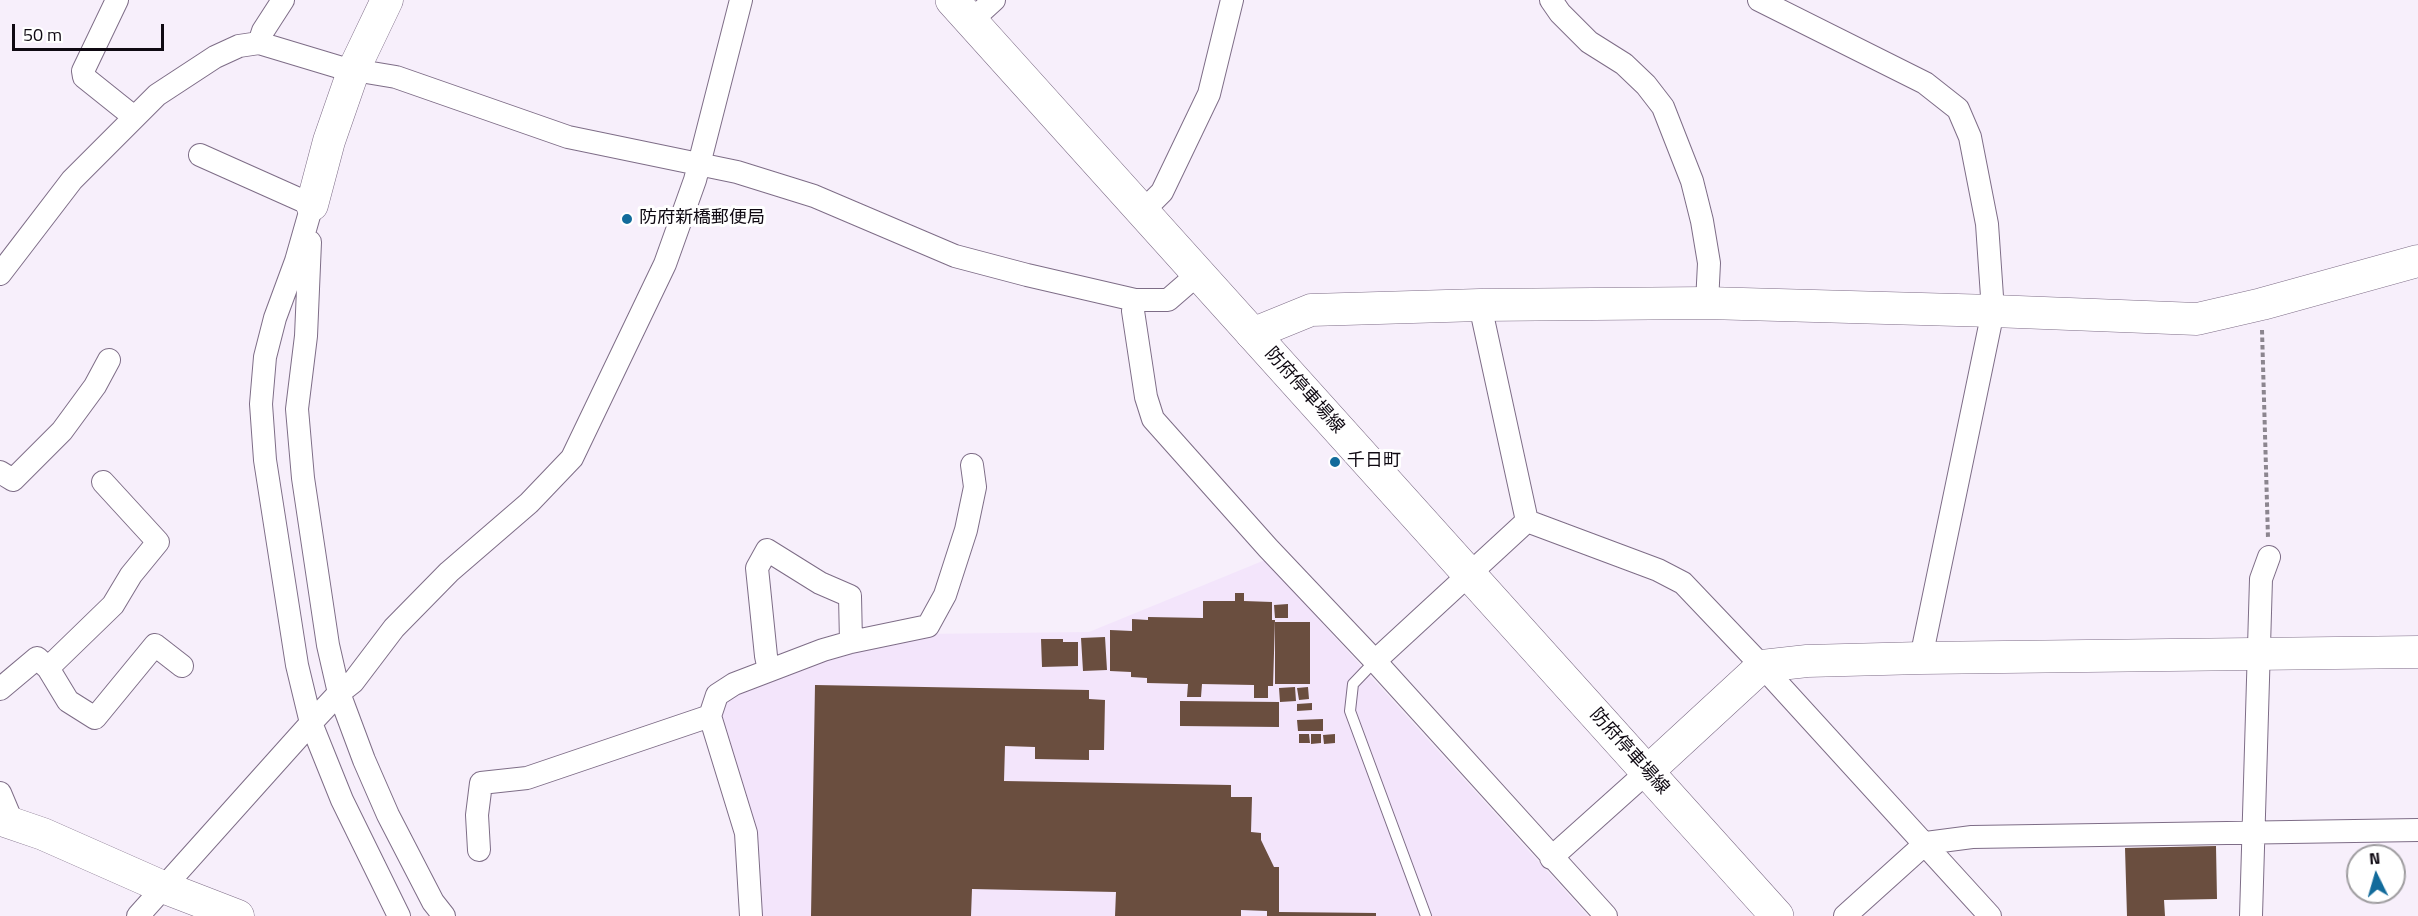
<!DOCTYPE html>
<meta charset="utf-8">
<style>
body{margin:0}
#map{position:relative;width:2418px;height:916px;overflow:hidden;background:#f7effb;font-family:"Titillium Web",sans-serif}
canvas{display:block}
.north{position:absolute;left:2346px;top:844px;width:60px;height:60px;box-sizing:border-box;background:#fff;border:2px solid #9f9da0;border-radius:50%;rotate:355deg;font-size:16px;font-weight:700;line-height:24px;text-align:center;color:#0f0912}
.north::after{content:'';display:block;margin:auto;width:21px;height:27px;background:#126b9b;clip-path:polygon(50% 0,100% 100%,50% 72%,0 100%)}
.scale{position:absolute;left:12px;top:24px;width:152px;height:27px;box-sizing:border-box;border:3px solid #0f0912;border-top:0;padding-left:8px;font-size:18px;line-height:21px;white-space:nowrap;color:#0f0912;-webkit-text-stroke:4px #fff;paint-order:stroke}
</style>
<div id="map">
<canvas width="2418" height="916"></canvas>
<div class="north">N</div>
<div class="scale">50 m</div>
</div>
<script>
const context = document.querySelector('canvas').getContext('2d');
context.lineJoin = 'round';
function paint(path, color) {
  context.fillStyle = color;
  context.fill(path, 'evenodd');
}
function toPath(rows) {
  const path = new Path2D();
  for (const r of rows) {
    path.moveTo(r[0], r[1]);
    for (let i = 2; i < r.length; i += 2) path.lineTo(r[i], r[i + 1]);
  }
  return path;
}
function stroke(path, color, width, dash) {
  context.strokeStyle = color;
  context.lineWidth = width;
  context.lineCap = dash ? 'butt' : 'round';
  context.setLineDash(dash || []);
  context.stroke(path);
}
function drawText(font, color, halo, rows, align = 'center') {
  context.font = font + ' "Titillium Web","Noto Sans JP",sans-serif';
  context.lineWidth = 6;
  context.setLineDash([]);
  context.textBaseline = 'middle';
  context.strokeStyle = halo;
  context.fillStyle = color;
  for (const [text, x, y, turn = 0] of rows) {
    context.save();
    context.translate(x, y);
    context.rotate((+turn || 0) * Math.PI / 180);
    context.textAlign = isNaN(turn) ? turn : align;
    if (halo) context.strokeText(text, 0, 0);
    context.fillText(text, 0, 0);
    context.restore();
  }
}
paint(toPath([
 [1265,560,1588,916,758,916,719,716,730,695,853,648,922,634,1089,632]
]), '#f3e5fb');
paint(toPath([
 [1235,593,1244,593,1244,601,1272,602,1272,620,1275,620,1273,686,1268,686,1268,698,1254,698,1254,685,1202,684,1201,697,1187,697,1188,684,1147,683,1147,678,1131,677,1131,672,1110,671,1110,630,1132,631,1132,619,1148,620,1148,617,1203,618,1203,601,1235,601],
 [1288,604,1288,618,1275,618,1274,605],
 [1275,622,1310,622,1310,684,1275,684],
 [1105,637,1107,670,1083,671,1081,638],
 [1041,639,1063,639,1063,642,1078,642,1078,666,1042,667],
 [815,685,1089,690,1089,699,1105,700,1104,750,1089,750,1089,760,1035,759,1035,747,1005,746,1004,781,1231,785,1231,797,1252,797,1251,832,1261,833,1261,840,1274,867,1279,867,1279,912,1376,913,1376,916,1267,916,1267,911,1241,910,1241,916,1115,916,1116,892,972,889,971,916,811,916],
 [1295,687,1296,701,1280,702,1279,688],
 [1308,687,1309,699,1299,700,1297,688],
 [1180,701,1279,702,1279,727,1180,726],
 [1312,703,1312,710,1297,711,1297,704],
 [1323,719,1323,731,1298,731,1297,720],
 [1299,734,1309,734,1310,743,1299,743],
 [1311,734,1321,734,1321,743,1311,744],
 [1335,734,1335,743,1324,744,1323,735],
 [2216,846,2217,899,2164,900,2165,916,2127,916,2125,848]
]), '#6a4e3f');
const lane = toPath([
 [1375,661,1353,684,1350,711,1426,916]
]);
const street = toPath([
 [117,0,83,71,84,77,134,117],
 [1551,0,1560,13,1589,42,1624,64,1646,85,1663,107,1692,181,1702,221,1709,263,1707,303],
 [1759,0,1925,83,1958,109,1970,137,1987,224,1993,311,1921,658],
 [971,21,994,0],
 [259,43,263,31,283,0],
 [200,155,312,205],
 [312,205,296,261,275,318,265,357,261,404,265,460,297,665,311,723,342,800,399,916],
 [1142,212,1162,192,1209,94,1232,0],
 [310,242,306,336,297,409,303,478,328,645,339,693,364,760,388,815,433,902,444,916],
 [0,274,72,180,157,95,215,57,239,46,259,43,342,68,396,77,568,137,737,172,814,196,955,256,1027,275,1135,300,1168,300,1198,274],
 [1135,300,1133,311,1146,397,1153,419,1268,548,1375,661,1606,916],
 [1480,305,1527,521],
 [0,472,13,480,62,431,95,386,109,360],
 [1527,521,1658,570,1683,583,1762,666,1990,916],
 [1375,661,1527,521],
 [48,668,68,701,95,718,155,645,182,666],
 [769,670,766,656,757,568,767,550,820,583,850,596,851,642],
 [0,689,37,658,48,668,113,605,131,575,158,542,103,482],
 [0,793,8,812,5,821,0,821],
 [479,850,477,815,481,783,527,778,710,716],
 [1551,858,1647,772],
 [138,916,311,723,339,693,353,682,394,628,449,572,529,503,572,458,665,264,695,180,741,0],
 [751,916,746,833,710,716,717,695,734,684,823,650,851,642,928,626,945,595,966,530,975,487,972,465],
 [1845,916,1926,843,1972,837,2418,830],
 [2251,916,2261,579,2269,557]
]);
const secondary = toPath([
 [312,205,329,141,354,69,387,0],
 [1252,334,1311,310,1480,305,1707,303,1993,311,2197,319,2262,304,2418,261],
 [1647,772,1762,666,1807,661,1921,658,2418,652],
 [5,821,43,834,163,887,238,916]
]);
const primary = toPath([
 [952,0,1777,916]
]);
stroke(lane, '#7e6d87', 12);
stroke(street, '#7e6d87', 24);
stroke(secondary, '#7e6d87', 33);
stroke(primary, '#7e6d87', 34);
stroke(toPath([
 [2262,330,2268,538]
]), '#8c858f', 4, [4.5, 3]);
stroke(lane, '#fff', 10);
stroke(street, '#fff', 22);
stroke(secondary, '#fff', 32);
stroke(primary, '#fff', 33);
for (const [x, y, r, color] of [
 [627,219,6,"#126b9b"],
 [1335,462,6,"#126b9b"]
]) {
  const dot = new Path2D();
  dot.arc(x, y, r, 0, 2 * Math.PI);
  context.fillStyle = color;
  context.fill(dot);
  stroke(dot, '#fff', 2);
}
drawText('18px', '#0f0912', '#fff', [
 ["防府新橋郵便局",639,219],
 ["千日町",1347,462]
], 'left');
drawText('18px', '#0f0912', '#fff', [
 ["防府停車場線",1304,391,48],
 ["防府停車場線",1629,752,48]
]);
</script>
